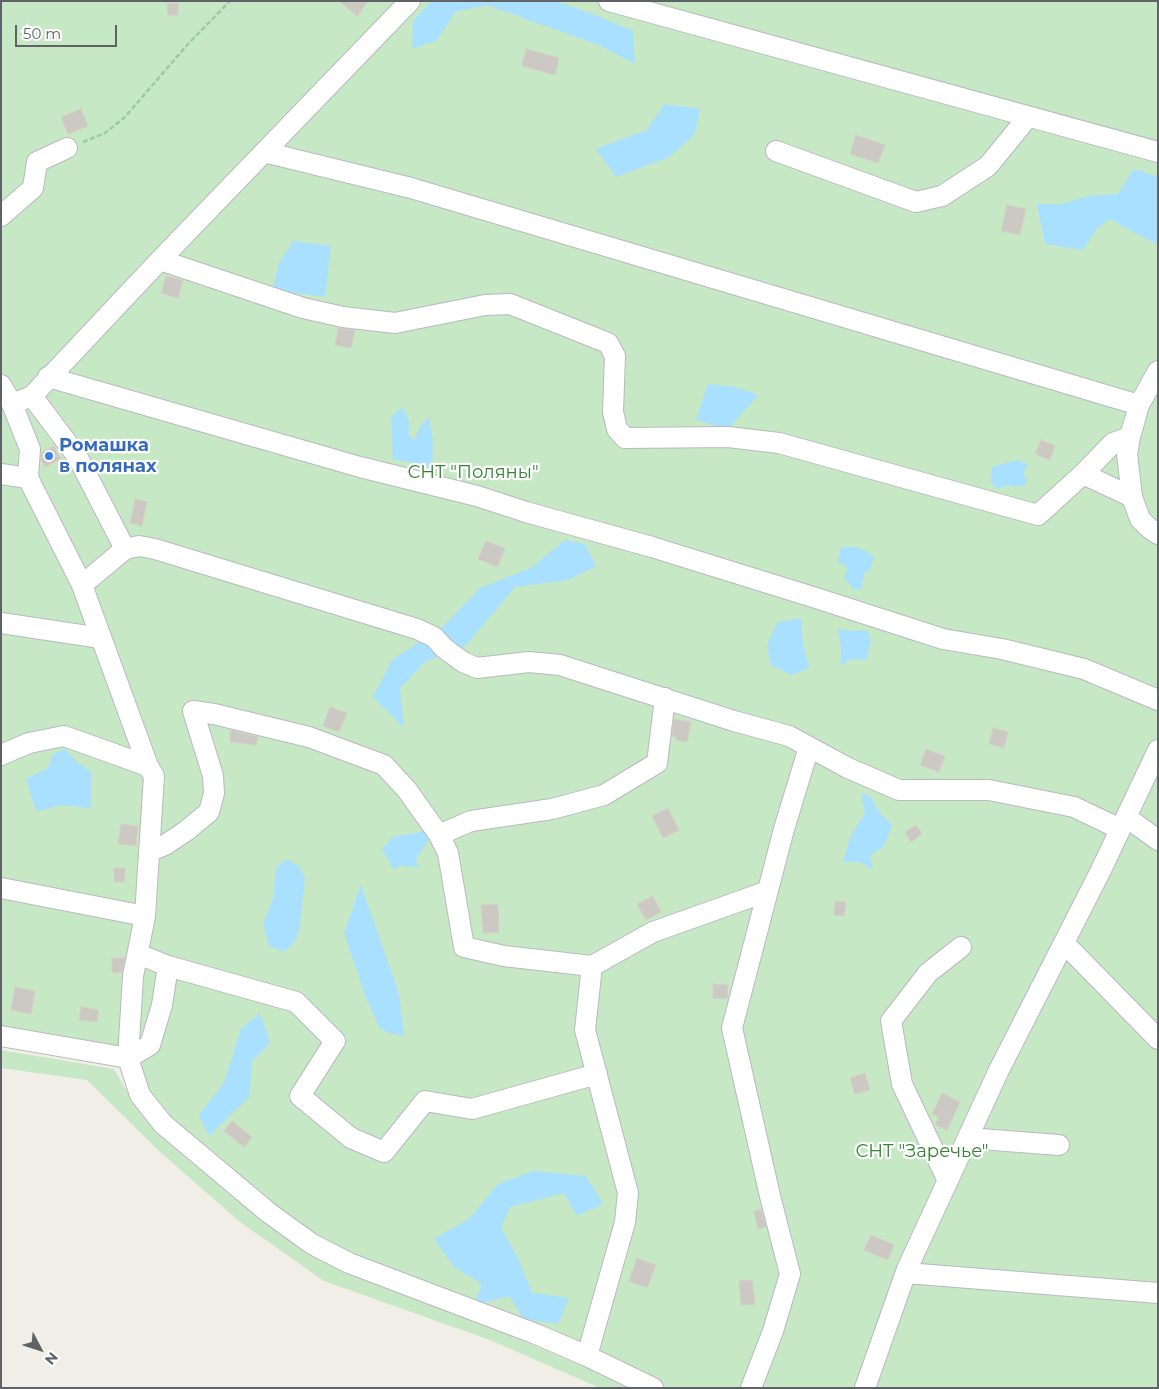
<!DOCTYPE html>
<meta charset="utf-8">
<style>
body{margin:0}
#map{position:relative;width:1159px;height:1389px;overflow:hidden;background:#f1eee7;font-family:Montserrat,sans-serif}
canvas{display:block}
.frame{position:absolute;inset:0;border:2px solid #5f6368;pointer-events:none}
.north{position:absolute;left:15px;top:1324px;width:50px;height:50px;-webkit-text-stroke:4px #fff;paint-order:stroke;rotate:130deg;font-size:14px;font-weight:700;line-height:20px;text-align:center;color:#5f6368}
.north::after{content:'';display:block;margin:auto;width:18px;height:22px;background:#5f6368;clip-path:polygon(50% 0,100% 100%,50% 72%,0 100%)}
.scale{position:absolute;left:15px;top:25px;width:102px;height:22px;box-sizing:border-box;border:2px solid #5f6368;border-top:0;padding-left:6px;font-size:15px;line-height:18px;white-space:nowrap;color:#5f6368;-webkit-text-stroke:4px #fff;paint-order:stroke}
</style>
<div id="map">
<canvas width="1159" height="1389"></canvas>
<div class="frame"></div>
<div class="north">N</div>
<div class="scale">50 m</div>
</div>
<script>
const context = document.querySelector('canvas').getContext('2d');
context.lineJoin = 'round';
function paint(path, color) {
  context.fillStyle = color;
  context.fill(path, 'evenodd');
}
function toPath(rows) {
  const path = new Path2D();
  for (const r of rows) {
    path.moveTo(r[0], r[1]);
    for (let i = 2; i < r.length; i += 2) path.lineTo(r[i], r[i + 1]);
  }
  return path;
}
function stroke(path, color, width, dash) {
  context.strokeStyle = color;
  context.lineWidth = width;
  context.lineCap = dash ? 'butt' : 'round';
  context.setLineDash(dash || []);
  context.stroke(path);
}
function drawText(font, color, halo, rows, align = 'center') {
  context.font = font + ' Montserrat,sans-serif';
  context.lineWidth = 4.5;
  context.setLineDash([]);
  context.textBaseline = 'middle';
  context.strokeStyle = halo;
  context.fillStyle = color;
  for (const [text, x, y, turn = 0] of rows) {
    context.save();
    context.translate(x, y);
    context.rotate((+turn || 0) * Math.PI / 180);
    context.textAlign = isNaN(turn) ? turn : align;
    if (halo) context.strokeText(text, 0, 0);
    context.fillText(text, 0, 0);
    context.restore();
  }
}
paint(toPath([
 [1,1,609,1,1158,152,1158,1388,653,1388,349,1263,163,1124,128,1058,1,1036],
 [642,1,1158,1,1158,146],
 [1,1050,114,1069,131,1098,314,1253,635,1388,600,1388,490,1340,324,1281,240,1222,159,1151,87,1080,1,1068]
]), '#c6e8c4');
paint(toPath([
 [432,1,556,1,595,15,633,31,635,64,599,45,487,5,455,12,437,40,412,49,413,21],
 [664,104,700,109,694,135,669,157,616,177,596,149,647,130],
 [1134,169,1158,177,1158,245,1109,219,1096,230,1083,250,1045,244,1037,204,1062,204,1088,196,1118,194],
 [293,241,331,246,325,297,273,290,278,265],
 [708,384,735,387,758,395,728,429,696,420],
 [402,407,409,421,409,436,415,440,420,427,429,417,433,440,433,458,429,466,393,459,391,417],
 [1018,460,1028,465,1023,472,1027,483,1020,487,1008,485,996,489,991,482,992,467],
 [565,540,585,544,596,566,568,580,515,587,466,645,425,662,400,688,404,728,373,697,392,660,445,625,480,588,531,568],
 [841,547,857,547,874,556,870,570,864,573,861,590,853,589,844,577,848,568,838,562],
 [801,618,803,643,809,668,791,675,771,665,767,645,777,623],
 [838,629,853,631,867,630,871,641,866,660,853,659,841,665,841,647],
 [65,749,76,761,91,772,91,808,63,805,36,811,26,779,48,768,53,754],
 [861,793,870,796,880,813,892,825,884,846,870,856,873,869,859,862,843,862,851,836,865,813],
 [427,831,429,839,415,861,419,868,401,865,394,870,382,849,393,837],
 [286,859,299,866,305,878,299,931,295,941,284,952,269,946,263,924,273,900,276,868],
 [361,885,399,994,404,1037,381,1030,367,1000,344,933],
 [260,1013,270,1043,252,1061,249,1097,209,1136,199,1115,224,1083,241,1029],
 [533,1171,586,1176,603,1204,577,1216,564,1193,510,1207,501,1228,518,1258,532,1293,569,1298,558,1324,524,1319,509,1296,474,1305,482,1284,454,1267,434,1239,470,1218,498,1184]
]), '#a9dfff');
const building = toPath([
 [339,1,368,1,357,16,339,1],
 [167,3,178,3,178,15,168,15,167,3],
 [526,49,559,58,555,75,522,66,526,49],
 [81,109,88,126,68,134,61,117,81,109],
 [856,135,885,145,878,163,850,154,856,135],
 [1007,205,1026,209,1020,235,1001,231,1007,205],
 [166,276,183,280,178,298,161,293,166,276],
 [338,328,355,330,351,348,335,345,338,328],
 [1041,440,1055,446,1050,460,1035,454,1041,440],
 [54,446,61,459,45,467,41,460,42,452,54,446],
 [135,499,147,502,142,526,130,523,135,499],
 [486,541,505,548,498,567,478,559,486,541],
 [330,707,347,713,339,732,323,726,330,707],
 [674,719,691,722,687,742,676,740,676,737,672,736,674,719],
 [993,728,1008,732,1004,748,989,744,993,728],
 [231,730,258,737,256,745,230,742,231,730],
 [926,749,945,756,939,772,920,765,926,749],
 [668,808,679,830,663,838,652,816,668,808],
 [121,824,138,826,136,846,118,844,121,824],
 [916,825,922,834,911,842,905,832,916,825],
 [114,868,125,868,125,882,114,882,114,868],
 [653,896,661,912,646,920,637,904,653,896],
 [835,901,846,902,844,916,834,915,835,901],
 [498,904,499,932,483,933,481,905,498,904],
 [112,958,125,958,122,972,112,973,112,958],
 [713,984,728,985,727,999,713,998,713,984],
 [15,987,35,991,31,1014,11,1010,15,987],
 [81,1007,99,1010,97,1022,79,1020,81,1007],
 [865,1073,870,1090,855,1094,850,1078,865,1073],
 [942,1093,960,1102,947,1130,935,1125,939,1117,932,1114,942,1093],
 [232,1121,252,1137,244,1147,224,1131,232,1121],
 [761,1209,766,1227,758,1229,754,1211,761,1209],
 [871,1235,894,1245,888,1260,864,1250,871,1235],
 [637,1258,656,1265,647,1288,629,1281,637,1258],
 [752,1280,755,1304,741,1305,739,1281,752,1280]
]);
paint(building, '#ccc9c4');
stroke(building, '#d6d0c5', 1);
const minor = toPath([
 [609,1,1158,152],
 [776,151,916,202,942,196,988,166,1028,117],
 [264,152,411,188,1139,405],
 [1,216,33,188,37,162,67,148],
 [160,260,303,308,343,317,395,323,485,305,510,304,608,343,615,356,613,412,617,429,625,438,728,437,779,443,1038,515,1083,474,1113,443,1130,437],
 [1158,371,1139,405,1130,437,1127,454,1132,497,1140,519,1149,528,1158,534],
 [48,377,360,467,477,496,526,512,652,547,816,598,943,639,1002,649,1084,669,1158,700],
 [1,385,12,404,30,449,28,478,82,585,148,766,154,776,145,916,133,976,128,1058,140,1095,163,1124,269,1213,312,1244,349,1263,536,1334,587,1356,653,1388],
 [32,396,77,456,125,549],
 [12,404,32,396,160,260,410,1],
 [1,474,28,478],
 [1083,474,1132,497],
 [82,585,125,549,139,546,155,549,417,629,434,637,444,648,463,662,477,668,529,662,560,665,734,721,789,736,848,768,899,790,989,790,1074,807,1120,829],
 [1,623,101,638],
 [1,755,29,743,64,736,148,766],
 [1126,817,1158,840],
 [439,835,471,821,552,809,604,795,657,763,665,698],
 [150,851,165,845,186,831,209,812,214,793,213,776,193,711,214,714,309,737,384,765,407,790,439,835,448,853,464,947,504,956,592,966,653,932,768,891],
 [1,888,145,916],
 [1064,943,1158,1039],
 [138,954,168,966,296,1002,335,1041,300,1096,351,1138,384,1152,425,1101,472,1109,597,1074],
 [1,1036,128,1058,150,1045,162,1005,168,966],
 [968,1138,1059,1145],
 [948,1181,902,1084,891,1021,928,973,961,947],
 [906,1273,1158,1293],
 [587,1356,625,1222,628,1193,585,1030,592,966],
 [751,1388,773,1331,790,1274,770,1196,732,1028,784,829,809,747],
 [865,1388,907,1269,999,1070,1100,872,1158,750]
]);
stroke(minor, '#b8babe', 22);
stroke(toPath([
 [83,142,105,133,125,117,188,44,230,1]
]), '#9dc9a7', 2.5, [5, 2.5]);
stroke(minor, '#fff', 20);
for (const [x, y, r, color] of [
 [49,456,5,"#3f7fe0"]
]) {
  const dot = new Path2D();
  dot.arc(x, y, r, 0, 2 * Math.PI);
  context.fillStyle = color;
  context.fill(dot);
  stroke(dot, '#fff', 2);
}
drawText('bold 18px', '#366cbe', '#fff', [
 ["Ромашка",59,446],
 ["в полянах",59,467]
], 'left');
drawText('18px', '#358233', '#fff', [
 ["СНТ \"Поляны\"",473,473],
 ["СНТ \"Заречье\"",922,1152]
]);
</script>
